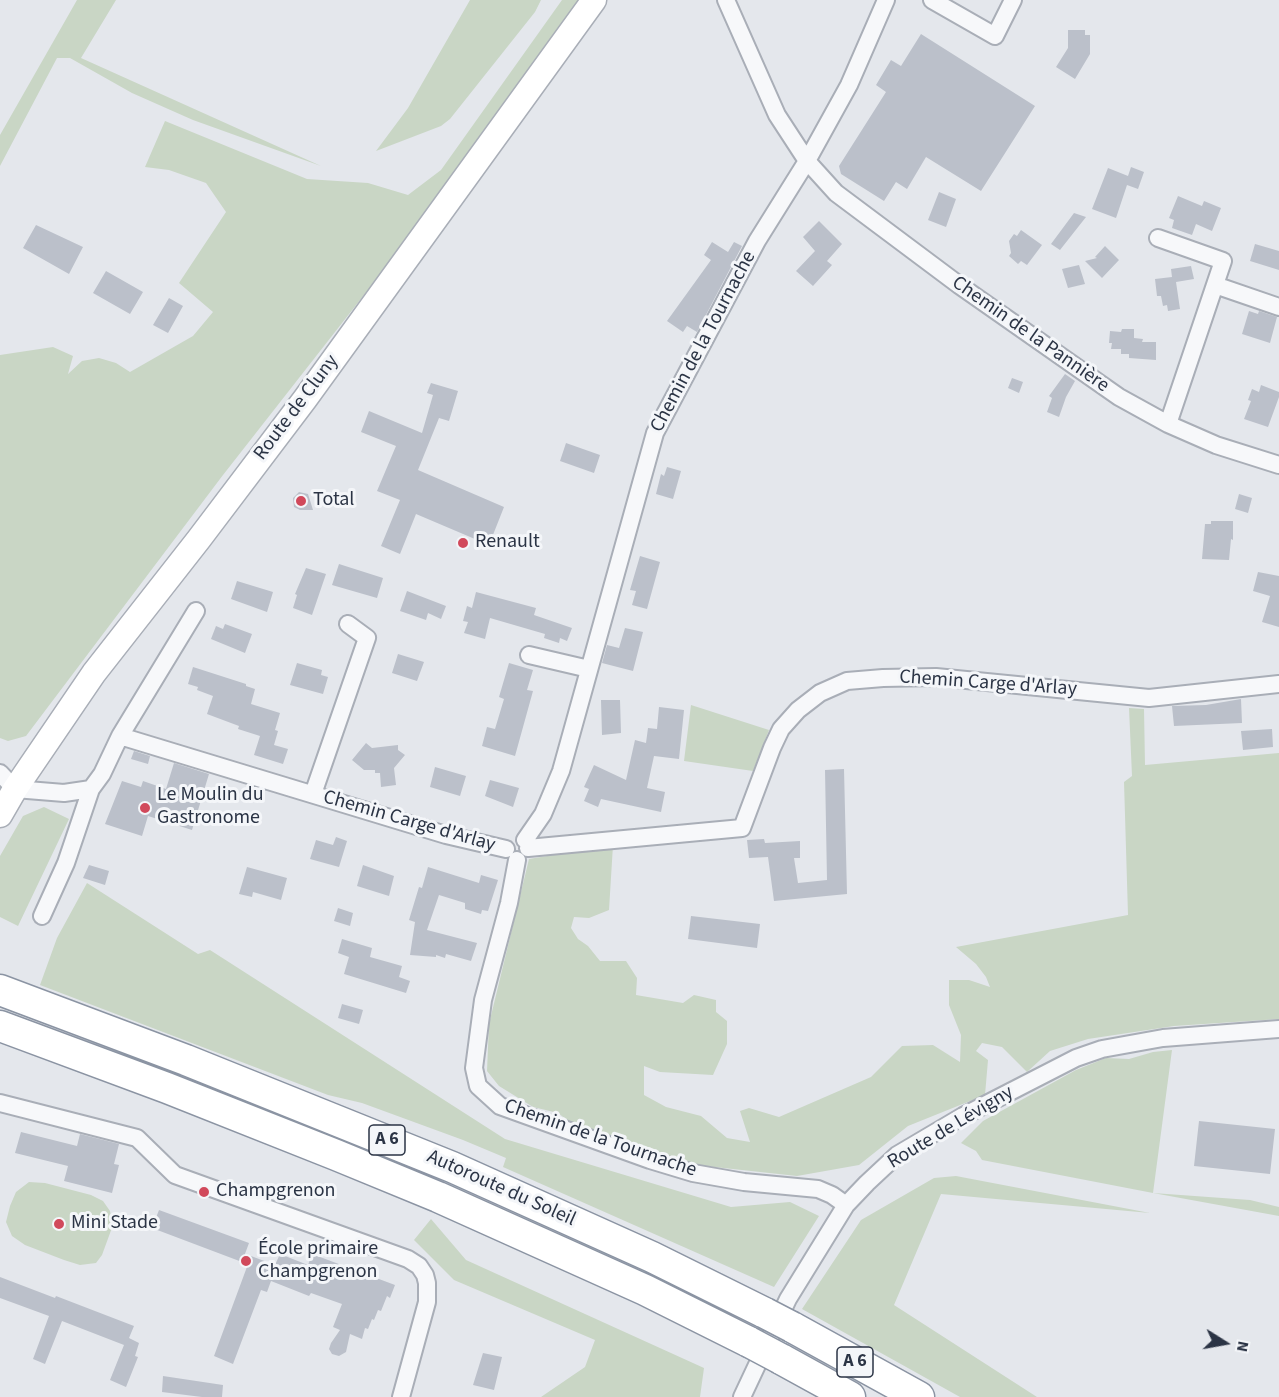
<!DOCTYPE html>
<meta charset="utf-8">
<style>
body{margin:0}
#map{position:relative;width:1279px;height:1397px;overflow:hidden;background:#e4e7ec;font-family:"Source Sans 3",sans-serif}
canvas{display:block}
.north{position:absolute;left:1195px;top:1313px;width:60px;height:60px;-webkit-text-stroke:4px #f4f6f9;paint-order:stroke;rotate:101deg;font-size:16px;font-weight:700;line-height:24px;text-align:center;color:#2b3445}
.north::after{content:'';display:block;margin:auto;width:21px;height:27px;background:#2b3445;clip-path:polygon(50% 0,100% 100%,50% 72%,0 100%)}
</style>
<div id="map">
<canvas width="1279" height="1397"></canvas>
<div class="north">N</div>
</div>
<script>
const context = document.querySelector('canvas').getContext('2d');
context.lineJoin = 'round';
function paint(path, color) {
  context.fillStyle = color;
  context.fill(path, 'evenodd');
}
function toPath(rows) {
  const path = new Path2D();
  for (const r of rows) {
    path.moveTo(r[0], r[1]);
    for (let i = 2; i < r.length; i += 2) path.lineTo(r[i], r[i + 1]);
  }
  return path;
}
function stroke(path, color, width, dash) {
  context.strokeStyle = color;
  context.lineWidth = width;
  context.lineCap = dash ? 'butt' : 'round';
  context.setLineDash(dash || []);
  context.stroke(path);
}
function drawText(font, color, halo, rows, align = 'center') {
  context.font = font + ' "Source Sans 3",sans-serif';
  context.lineWidth = 6;
  context.setLineDash([]);
  context.textBaseline = 'middle';
  context.strokeStyle = halo;
  context.fillStyle = color;
  for (const [text, x, y, turn = 0] of rows) {
    context.save();
    context.translate(x, y);
    context.rotate((+turn || 0) * Math.PI / 180);
    context.textAlign = isNaN(turn) ? turn : align;
    if (halo) context.strokeText(text, 0, 0);
    context.fillText(text, 0, 0);
    context.restore();
  }
}
paint(toPath([
 [77,0,116,0,81,58,321,166,193,120,132,93,70,58,57,58,0,166,0,135],
 [470,0,541,0,535,12,450,119,441,126,376,151,408,108],
 [562,0,580,0,418,226,223,475,26,736,8,741,0,738,0,355,53,347,73,356,68,374,82,361,99,358,116,363,130,372,193,336,213,312,179,283,226,212,206,183,169,170,145,167,165,121,307,179,368,183,408,195,441,170],
 [691,705,769,730,753,771,684,761],
 [1129,708,1144,709,1145,765,1279,753,1279,1019,1174,1026,1088,1039,1050,1051,1027,1072,1002,1047,982,1043,976,1051,988,1060,985,1095,908,1126,859,1165,797,1176,696,1165,571,1123,558,1113,533,1107,499,1086,487,1071,489,1024,529,859,613,845,609,910,589,918,574,917,571,928,578,939,588,946,600,961,626,961,637,978,636,995,683,1003,694,995,716,1000,716,1012,727,1021,727,1044,713,1075,660,1072,644,1066,644,1095,666,1107,701,1116,727,1138,750,1142,740,1111,749,1108,779,1117,871,1077,902,1046,933,1045,960,1062,961,1035,949,1005,949,980,969,980,990,987,986,977,976,964,956,947,1128,915,1124,782,1132,776],
 [44,807,69,819,18,926,0,917,0,856,23,816],
 [87,883,198,954,210,950,505,1139,731,1207,790,1202,819,1216,774,1287,503,1167,506,1158,463,1140,362,1103,328,1095,40,985,57,938],
 [1172,1050,1153,1193,1250,1200,1279,1207,1279,1216,1153,1193,982,1160,976,1151,961,1143,983,1121,1076,1070,1106,1058,1129,1059,1153,1052],
 [956,1176,1150,1213,941,1194,894,1305,1037,1397,960,1397,802,1309,861,1220,934,1178],
 [29,1182,45,1183,91,1195,103,1201,110,1211,113,1225,102,1255,96,1263,80,1265,64,1260,25,1245,12,1236,6,1222,10,1206,16,1192],
 [431,1219,466,1260,704,1368,700,1397,541,1397,585,1367,595,1340,454,1280,414,1240]
]), '#c9d6c5');
paint(toPath([
 [1068,30,1085,30,1085,35,1090,35,1090,54,1075,79,1056,67,1068,48],
 [921,34,1035,106,981,191,926,157,907,189,896,182,884,201,841,174,839,166,886,92,876,85,891,60,901,66],
 [1131,167,1144,172,1138,189,1127,185,1116,218,1092,209,1108,168,1128,176],
 [939,192,956,199,946,227,928,220],
 [1178,196,1202,206,1204,201,1221,208,1212,231,1196,224,1192,235,1172,228,1174,220,1169,218],
 [1074,213,1086,217,1060,250,1051,244],
 [819,221,842,244,827,261,832,265,813,286,796,271,815,251,803,237],
 [36,225,83,247,69,274,23,248],
 [1021,230,1042,245,1027,265,1021,261,1018,264,1009,256,1011,253,1009,241,1014,234,1017,236],
 [712,242,728,252,734,242,742,246,697,332,687,326,683,332,667,321,711,260,704,255],
 [1255,244,1279,251,1279,270,1250,261],
 [1105,246,1119,260,1102,278,1085,261,1097,258,1095,257],
 [1079,265,1085,284,1068,288,1062,269],
 [1191,266,1194,279,1176,282,1180,309,1168,311,1167,305,1163,306,1161,296,1157,296,1155,279,1172,277,1171,269],
 [106,271,143,292,130,314,93,293],
 [169,298,183,306,168,333,153,325],
 [1249,311,1258,314,1259,311,1277,317,1270,343,1242,334],
 [1122,329,1134,329,1134,338,1143,339,1142,342,1156,342,1156,360,1129,358,1129,354,1121,354,1121,349,1111,349,1112,343,1109,343,1110,331,1121,332],
 [1065,374,1075,381,1066,397,1059,417,1047,412,1052,398,1049,396],
 [1012,378,1023,382,1019,393,1008,388],
 [431,383,458,391,449,421,439,418,418,470,504,507,489,545,416,514,400,554,381,546,400,500,377,491,396,446,361,432,369,411,422,433,433,395,427,393],
 [1261,385,1279,392,1279,397,1268,427,1244,419,1251,401,1248,400,1252,389,1259,392],
 [566,443,600,455,594,473,560,461],
 [667,467,681,471,673,499,656,494,661,474,664,476],
 [299,492,308,494,313,510,300,510,294,507,293,498],
 [1239,494,1252,498,1248,513,1235,509],
 [1211,521,1233,521,1233,540,1231,539,1229,560,1202,559,1205,524,1211,524],
 [640,556,660,562,647,609,632,605,636,591,630,590],
 [339,564,383,578,377,598,332,585],
 [306,568,326,574,312,615,293,608,297,595,295,594],
 [1258,572,1279,576,1279,627,1262,622,1270,596,1253,591],
 [237,581,273,592,267,612,231,599],
 [407,591,446,606,441,619,428,613,426,620,400,611],
 [476,592,536,608,534,615,572,628,567,641,560,638,559,643,544,638,545,634,490,618,485,639,464,633,468,622,463,621,467,606,472,608],
 [225,624,252,634,245,653,211,639,216,626,223,629],
 [625,628,643,632,633,671,602,663,607,645,619,648],
 [398,654,424,662,417,681,392,673],
 [297,663,322,670,321,675,328,677,323,694,290,685],
 [509,663,533,670,527,690,533,691,515,756,482,746,487,727,495,729,504,699,499,697],
 [193,667,246,684,246,686,255,689,251,704,280,713,275,730,278,731,274,745,288,749,283,764,254,755,260,736,238,729,239,726,207,714,213,696,197,690,198,687,188,684],
 [1241,699,1242,723,1174,726,1172,706,1206,705],
 [601,700,620,700,621,733,602,735],
 [659,707,684,710,679,759,654,756,647,788,665,792,661,812,601,799,598,807,584,801,589,789,584,787,594,765,626,780,635,740,646,743,648,728,657,729],
 [1272,729,1273,747,1243,750,1241,731],
 [366,743,372,748,398,745,398,750,405,755,394,768,396,785,381,787,380,773,375,773,375,770,364,770,352,760],
 [134,751,150,756,148,764,131,759],
 [174,763,209,774,192,830,148,816,142,836,105,824,122,781,141,787,143,781,166,789],
 [435,767,466,776,460,796,430,787],
 [844,769,847,894,774,901,768,857,749,858,747,840,764,839,765,843,800,841,800,858,794,858,798,883,827,880,825,770],
 [490,780,519,788,513,807,485,796],
 [336,837,347,841,339,867,310,859,316,840,333,845],
 [89,865,109,871,105,885,83,878],
 [363,865,394,876,389,896,357,886],
 [247,867,287,878,281,900,253,892,252,897,239,894],
 [428,867,479,883,481,875,498,880,488,911,482,910,481,914,465,909,465,903,439,895,427,930,477,943,471,961,446,954,445,958,436,955,436,957,410,955,415,922,409,920,419,887,422,888],
 [338,908,353,913,350,926,334,921],
 [691,916,760,924,757,948,688,939],
 [342,939,372,948,370,957,402,966,399,977,410,981,406,993,344,974,349,957,338,953],
 [342,1004,363,1010,359,1024,338,1018],
 [1199,1121,1275,1129,1270,1174,1194,1166],
 [21,1132,77,1146,80,1134,119,1144,114,1164,119,1165,112,1193,64,1181,68,1166,15,1153],
 [159,1210,249,1243,242,1262,152,1228],
 [280,1254,308,1265,312,1254,395,1285,390,1298,387,1296,381,1311,378,1310,374,1320,372,1319,368,1329,365,1328,362,1339,350,1334,346,1352,339,1356,332,1354,329,1349,331,1343,340,1330,333,1327,342,1304,311,1293,309,1296,271,1281,267,1292,261,1290,233,1364,214,1356,251,1256,275,1265],
 [0,1277,55,1298,56,1296,134,1326,129,1338,139,1343,135,1356,138,1357,126,1387,110,1380,124,1345,62,1321,45,1364,33,1359,49,1316,0,1298],
 [483,1353,502,1357,494,1390,473,1385],
 [163,1376,223,1385,222,1397,202,1397,162,1392]
]), '#bbc0ca');
const minor = toPath([
 [726,0,777,115,807,161,836,193,959,285,1119,397,1168,424,1216,445,1279,465],
 [932,0,995,36,1013,0],
 [1158,238,1223,261,1168,424],
 [1215,285,1279,307],
 [529,655,589,669],
 [120,736,196,611],
 [0,773,15,789,64,793,91,789,102,774,120,736,446,835,506,849],
 [313,794,367,638,348,624],
 [525,840,543,814,561,771,655,433,757,241,807,161,849,85,886,0],
 [528,848,742,828,772,748,781,729,798,710,820,693,847,681,883,678,936,677,1149,698,1279,684],
 [517,860,509,903,483,1000,474,1068,478,1086,500,1106,650,1160,693,1173,744,1182,818,1189,832,1195,846,1205],
 [42,916,66,863,91,789],
 [0,1103,137,1138,175,1175,408,1259,419,1266,425,1275,427,1283,427,1302,401,1397],
 [742,1397,788,1299,846,1205,867,1183,897,1155,963,1116,1076,1058,1102,1049,1163,1038,1279,1029]
]);
const secondary = toPath([
 [0,815,15,789,94,673,199,539,305,399,594,0]
]);
const motorway = toPath([
 [0,990,186,1060,452,1167,652,1257,765,1313],
 [0,1026,167,1088,336,1155,438,1197,645,1290,749,1342],
 [792,1327,919,1397],
 [781,1359,850,1397]
]);
stroke(minor, '#a9aeb7', 20);
stroke(secondary, '#a9aeb7', 27);
stroke(motorway, '#8b94a3', 33);
stroke(minor, '#f7f8fa', 16);
stroke(secondary, '#fff', 24);
stroke(motorway, '#fff', 30);
const motorwayBridge = toPath([
 [765,1313,792,1327],
 [749,1342,781,1359]
]);
stroke(motorwayBridge, '#8b94a3', 33, []);
stroke(motorwayBridge, '#fff', 30);
for (const [x, y, r, color] of [
 [301,501,6,"#d1495b"],
 [463,543,6,"#d1495b"],
 [145,808,6,"#d1495b"],
 [204,1192,6,"#d1495b"],
 [59,1224,6,"#d1495b"],
 [246,1261,6,"#d1495b"]
]) {
  const dot = new Path2D();
  dot.arc(x, y, r, 0, 2 * Math.PI);
  context.fillStyle = color;
  context.fill(dot);
  stroke(dot, '#f4f6f9', 2);
}
for (const [x, y, w] of [
 [387,1140,36],
 [855,1362,36]
]) {
  const box = new Path2D();
  box.roundRect(x - w / 2, y - 15, w, 30, 4.5);
  context.fillStyle = '#f4f6f9';
  context.fill(box);
  stroke(box, '#2b3445', 1.5);
}
drawText('bold 18px', '#2b3445', null, [
 ["A 6",387,1140],
 ["A 6",855,1362]
]);
drawText('20px', '#2b3445', '#f4f6f9', [
 ["Chemin de la Pannière",1030,335,35],
 ["Chemin de la Tournache",704,342,-62],
 ["Route de Cluny",297,408,-53],
 ["Chemin Carge d'Arlay",988,684,4],
 ["Chemin Carge d'Arlay",409,822,16],
 ["Route de Lévigny",951,1128,-31],
 ["Chemin de la Tournache",600,1139,19],
 ["Autoroute du Soleil",501,1189,24]
]);
drawText('20px', '#2b3445', '#f4f6f9', [
 ["Total",313,501],
 ["Renault",475,543],
 ["Le Moulin du",157,796],
 ["Gastronome",157,819],
 ["Champgrenon",216,1192],
 ["Mini Stade",71,1224],
 ["École primaire",258,1250],
 ["Champgrenon",258,1273]
], 'left');
</script>
